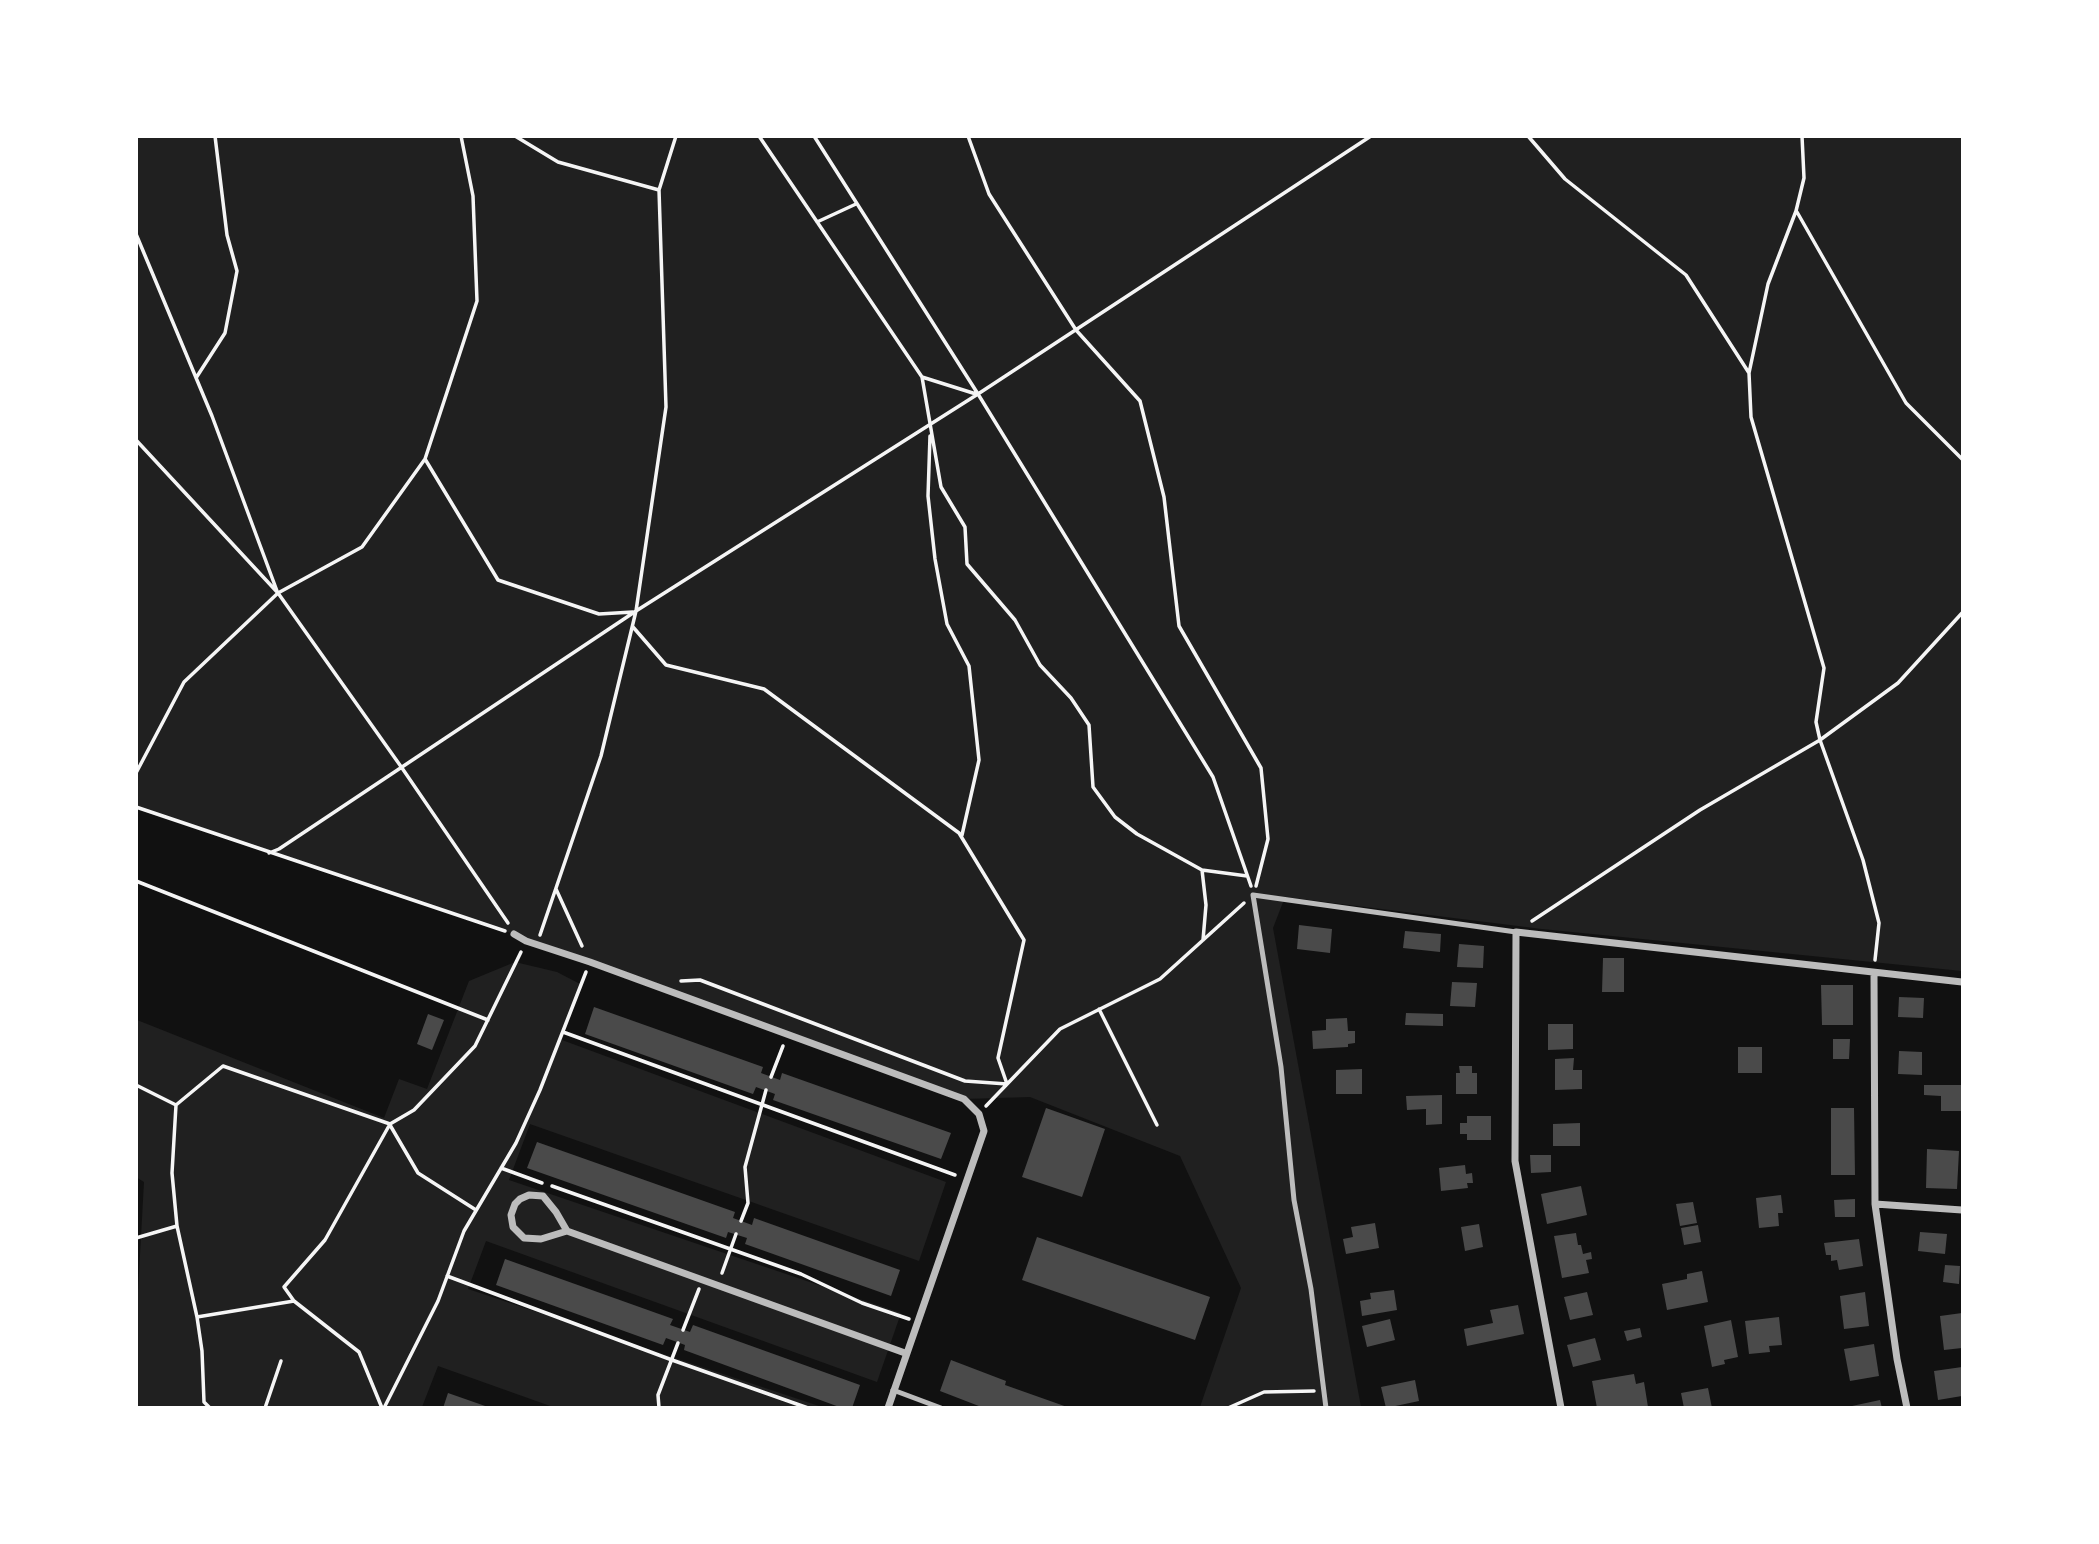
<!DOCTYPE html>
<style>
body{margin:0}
#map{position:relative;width:2099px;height:1544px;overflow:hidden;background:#111;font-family:"Roboto Condensed",sans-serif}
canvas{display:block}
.frame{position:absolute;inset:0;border:138px solid #fff;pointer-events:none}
</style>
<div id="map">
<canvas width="2099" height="1544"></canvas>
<div class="frame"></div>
</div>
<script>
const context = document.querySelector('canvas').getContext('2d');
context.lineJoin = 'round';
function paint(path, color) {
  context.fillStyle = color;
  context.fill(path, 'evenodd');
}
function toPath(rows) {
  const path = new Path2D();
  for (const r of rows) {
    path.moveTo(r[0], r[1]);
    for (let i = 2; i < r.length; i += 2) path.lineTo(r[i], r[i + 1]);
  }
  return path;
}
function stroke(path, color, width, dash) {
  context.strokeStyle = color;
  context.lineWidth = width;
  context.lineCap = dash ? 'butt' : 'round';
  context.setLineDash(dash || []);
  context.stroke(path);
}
paint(toPath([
 [137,137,1962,137,1962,971,1542,929,1285,897,1273,928,1361,1407,1200,1407,1241,1288,1180,1156,1030,1097,964,1099,514,934,137,807],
 [515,962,557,972,582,985,562,1040,946,1182,919,1261,530,1124,509,1180,901,1313,877,1382,486,1241,468,1289,822,1407,553,1407,438,1366,422,1407,136,1407,137,1310,144,1182,136,1177,137,1020,384,1118,399,1079,427,1089,469,981]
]), '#202020');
paint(toPath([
 [1299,925,1332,929,1330,953,1297,949],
 [1405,931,1441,934,1440,952,1403,948],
 [1459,944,1484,946,1483,968,1457,967],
 [1603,958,1624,958,1624,992,1602,992],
 [1452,982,1477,983,1475,1007,1450,1006],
 [1821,985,1853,985,1853,1025,1822,1025],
 [1899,997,1924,998,1923,1018,1898,1017],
 [594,1007,763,1067,761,1073,780,1080,782,1073,951,1133,941,1159,773,1100,775,1094,756,1087,753,1094,585,1034],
 [1406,1013,1443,1014,1443,1026,1405,1025],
 [428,1014,444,1020,432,1050,417,1044],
 [1347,1018,1348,1031,1355,1031,1355,1043,1348,1044,1348,1047,1313,1049,1312,1031,1326,1030,1326,1019],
 [1548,1024,1573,1024,1573,1049,1548,1050],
 [1833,1039,1850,1039,1849,1059,1833,1059],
 [1738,1047,1762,1047,1762,1073,1738,1073],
 [1899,1051,1922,1052,1922,1075,1898,1074],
 [1574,1058,1573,1070,1582,1070,1582,1089,1555,1090,1555,1059],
 [1459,1066,1472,1066,1472,1073,1477,1073,1477,1094,1456,1094,1456,1073,1460,1073],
 [1362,1069,1362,1094,1336,1094,1336,1070],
 [1924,1085,1962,1085,1962,1111,1941,1111,1941,1096,1924,1095],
 [1442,1095,1442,1124,1426,1125,1426,1109,1407,1110,1406,1096],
 [1046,1108,1105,1129,1082,1197,1022,1177],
 [1831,1108,1854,1108,1855,1175,1831,1175],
 [1467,1116,1491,1116,1491,1140,1467,1140,1467,1134,1460,1134,1460,1123,1467,1123],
 [1580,1123,1580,1146,1553,1146,1553,1124],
 [537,1142,735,1212,733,1218,752,1225,754,1218,900,1270,891,1296,745,1244,747,1238,728,1232,726,1238,527,1168],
 [1927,1149,1959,1151,1957,1189,1926,1188],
 [1530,1155,1551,1155,1551,1172,1531,1173],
 [1465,1165,1466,1174,1472,1173,1473,1183,1467,1183,1468,1188,1441,1191,1439,1168],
 [1581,1186,1587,1215,1547,1224,1541,1194],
 [1781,1195,1783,1213,1778,1213,1779,1226,1759,1228,1756,1198],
 [1855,1199,1855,1217,1835,1217,1834,1200],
 [1693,1202,1697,1223,1680,1226,1676,1204],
 [1375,1223,1379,1248,1346,1254,1343,1239,1353,1237,1351,1227],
 [1479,1224,1483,1247,1465,1251,1461,1227],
 [1698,1225,1701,1242,1684,1245,1681,1228],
 [1920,1232,1947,1234,1945,1254,1918,1251],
 [1576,1233,1578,1245,1581,1245,1583,1254,1591,1252,1592,1259,1586,1260,1589,1273,1562,1278,1554,1236],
 [1037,1237,1210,1297,1195,1340,1022,1280],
 [1859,1239,1863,1266,1839,1270,1837,1260,1831,1261,1831,1255,1826,1255,1824,1243],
 [505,1259,673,1319,670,1325,690,1332,693,1325,860,1385,852,1408,842,1408,684,1350,685,1345,666,1338,663,1345,496,1285],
 [1945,1265,1960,1266,1959,1284,1943,1282],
 [1702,1271,1708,1302,1667,1310,1662,1284,1687,1279,1687,1274],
 [1394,1290,1397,1310,1362,1316,1360,1301,1371,1299,1370,1293],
 [1587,1292,1593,1315,1570,1320,1564,1297],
 [1865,1292,1869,1326,1844,1329,1840,1296],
 [1518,1305,1524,1334,1467,1346,1464,1329,1493,1323,1490,1310],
 [1962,1313,1962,1348,1944,1350,1940,1316],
 [1779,1317,1782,1345,1769,1346,1770,1352,1749,1354,1745,1321],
 [1390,1319,1395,1340,1367,1347,1362,1326],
 [1731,1320,1738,1357,1724,1360,1725,1364,1712,1367,1704,1326],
 [1640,1328,1642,1337,1627,1341,1624,1331],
 [1595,1338,1601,1360,1573,1367,1567,1345],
 [1874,1344,1879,1376,1850,1381,1844,1349],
 [951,1360,1006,1381,1005,1385,1070,1408,984,1408,940,1391],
 [1962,1367,1962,1396,1938,1400,1934,1371],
 [1634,1374,1636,1384,1644,1382,1648,1407,1597,1408,1592,1381],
 [1415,1380,1419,1401,1386,1408,1381,1387],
 [1708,1388,1712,1408,1684,1408,1681,1393],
 [448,1393,488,1407,488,1408,443,1408],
 [1880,1400,1882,1408,1852,1408,1852,1406]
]), '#4a4a4a');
stroke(toPath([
 [515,136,558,162,659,190],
 [759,136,922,377,976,394],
 [814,136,978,394,1213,777,1251,886],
 [968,136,989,194,1076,330,1140,401,1164,497,1179,626,1261,768,1268,839,1256,886],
 [1528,136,1565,179,1686,275,1749,373],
 [1797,212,1906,403,1962,459],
 [817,222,856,204],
 [136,234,212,416,277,591],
 [922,377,941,487,965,527,967,564,1015,620,1040,665,1071,698,1089,725,1093,787,1115,817,1137,834,1202,870,1247,876],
 [196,378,225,333,237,271,227,235,215,136],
 [930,436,928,496,935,559,947,624,969,666,979,760,962,835],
 [136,440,278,593,402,768,508,923],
 [425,459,498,580,599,614,633,612],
 [633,627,666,665,764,689,959,833,1024,940,998,1058,1007,1084,965,1081,700,980,681,981],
 [136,773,184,682,278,593,362,547,425,459,477,301,473,196,461,136],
 [136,807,505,931],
 [269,853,279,849,636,611,978,394,1371,136],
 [1202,870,1206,905,1203,940],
 [136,881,488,1020],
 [556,889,582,946],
 [1532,921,1700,810,1820,740,1816,722,1824,668,1751,417,1749,373,1768,284,1796,211,1804,178,1802,136],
 [540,935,601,756,636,611,666,407,659,190,676,136],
 [1875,960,1879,923,1863,860,1820,740,1898,683,1962,613],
 [1099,1009,1157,1125],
 [563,1032,955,1175],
 [771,1077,783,1046],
 [136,1085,176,1105],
 [986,1106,1060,1029,1160,979,1244,903],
 [390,1125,418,1173,476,1210],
 [501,1168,542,1183],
 [552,1186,801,1274,862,1303,909,1319],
 [741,1221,748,1203,745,1167,766,1090],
 [136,1238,177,1226],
 [722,1273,736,1234],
 [447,1276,672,1360,808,1408],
 [197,1317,294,1301],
 [683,1330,699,1289],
 [210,1408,204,1402,202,1351,197,1317,177,1226,172,1173,176,1105,223,1066,390,1124,414,1110,475,1046,521,952],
 [265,1408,281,1361],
 [382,1408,359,1352,294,1301,284,1287,325,1240,390,1124],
 [384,1408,438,1301,464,1231,516,1143,540,1090,586,972],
 [659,1408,658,1395,678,1343],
 [1228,1408,1264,1392,1314,1391]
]), '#f5f5f5', 3.5);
stroke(toPath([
 [893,1390,941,1408],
 [1326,1408,1311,1289,1294,1200,1281,1067,1253,895,1516,932]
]), '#bcbcbc', 5);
stroke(toPath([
 [514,934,526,941,590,962,964,1099,979,1114,984,1131,888,1408],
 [1874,973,1875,1204,1897,1359,1907,1408],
 [1875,1204,1962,1210],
 [567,1231,556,1212,543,1196,529,1195,520,1199,515,1204,511,1215,513,1227,524,1238,541,1239,567,1231,905,1353],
 [1561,1408,1515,1161,1516,932,1962,982]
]), '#bcbcbc', 7);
</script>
